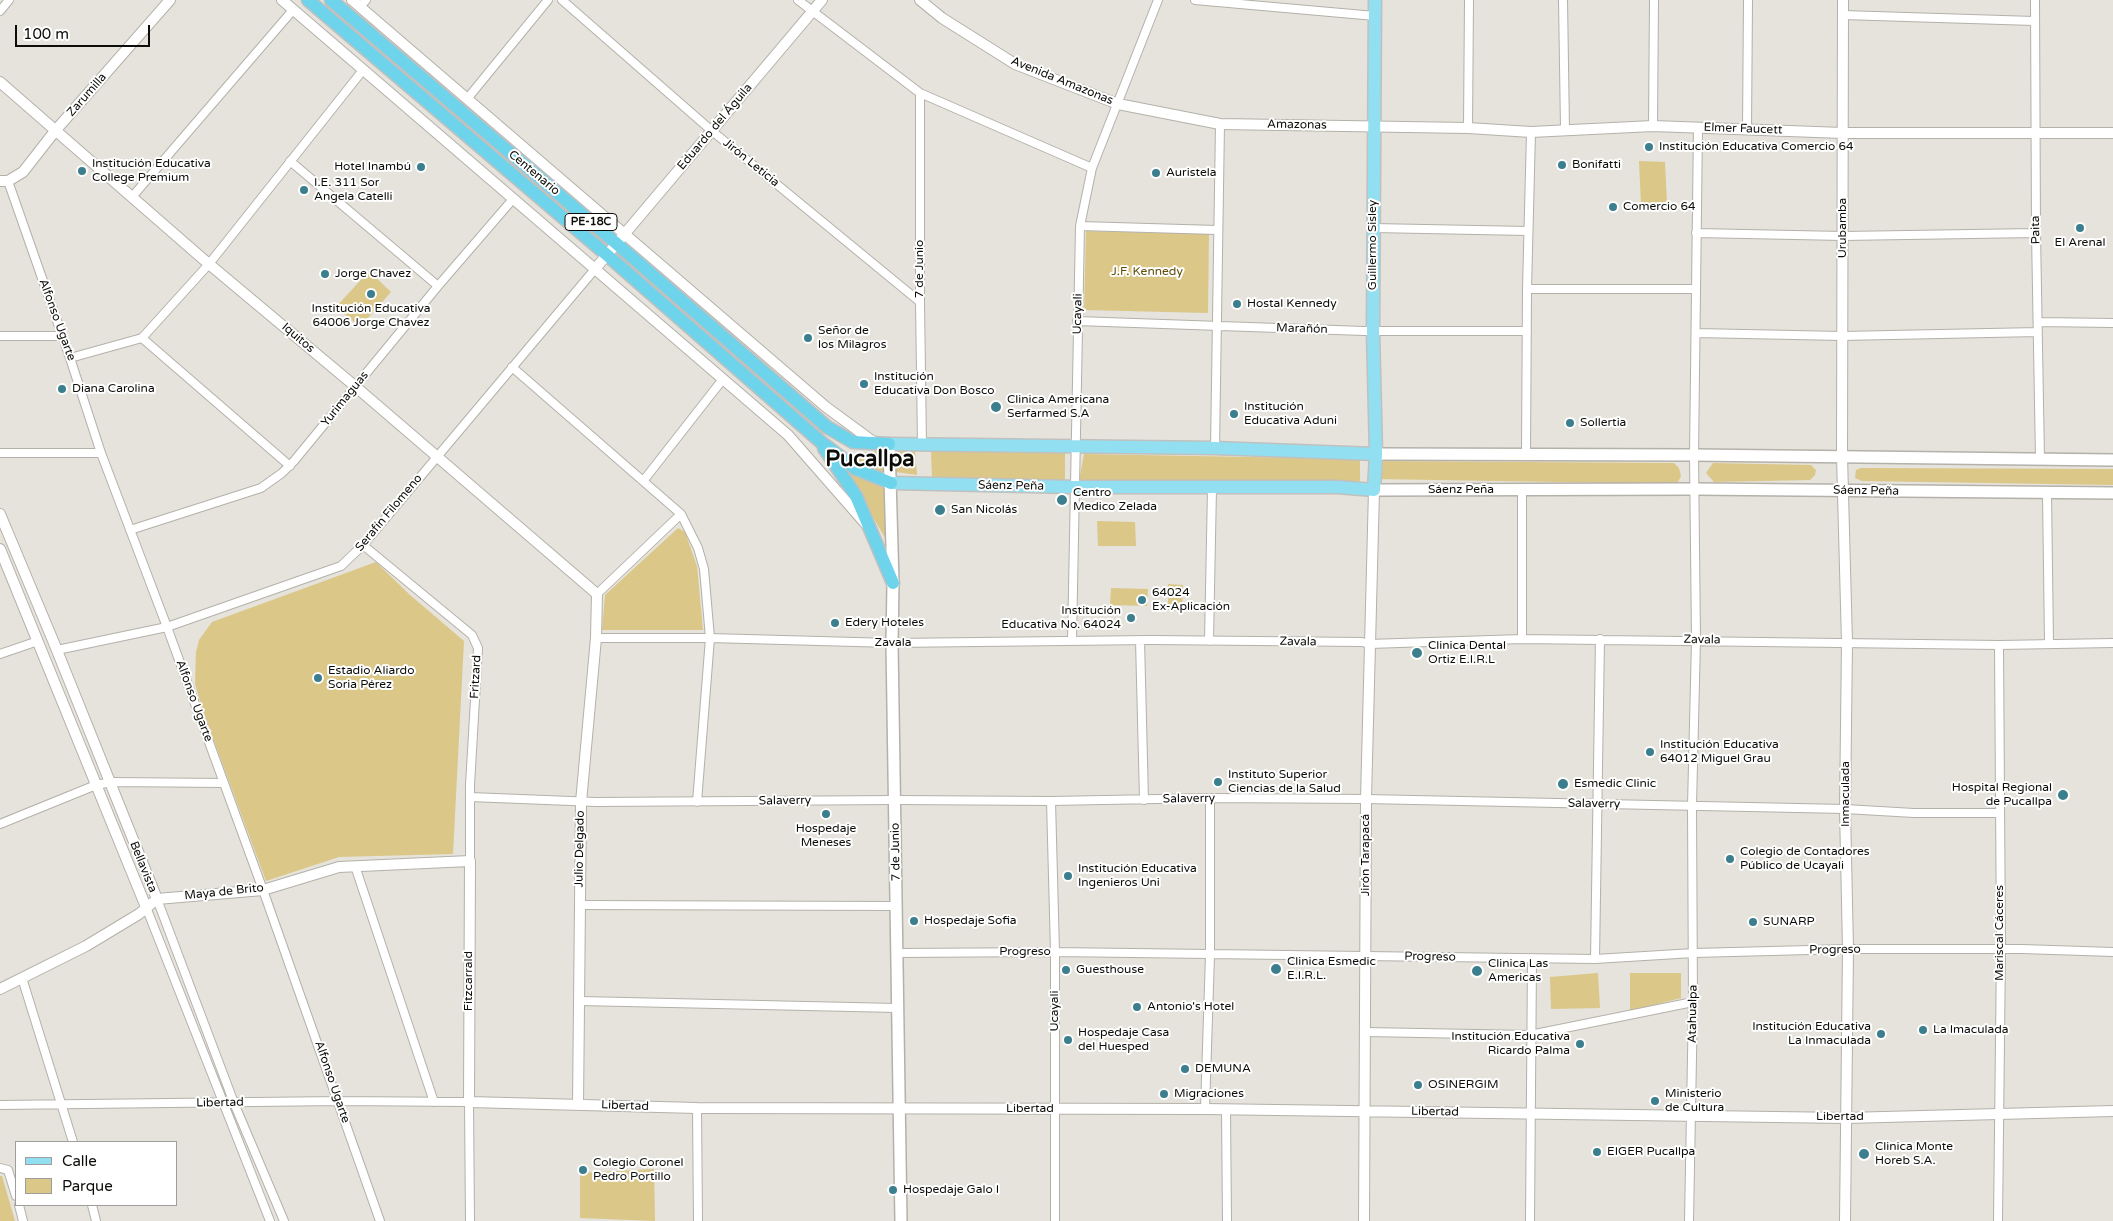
<!DOCTYPE html>
<meta charset="utf-8">
<style>
body{margin:0}
#map{position:relative;width:2113px;height:1221px;overflow:hidden;background:#e5e3db;font-family:"Varela Round",sans-serif}
canvas{display:block}
.legend{position:absolute;left:15px;top:1141px;width:162px;height:65px;box-sizing:border-box;background:#fff;border:1px solid #9e9e9d;margin:0;padding:6px 9px;list-style:none;font-size:15px;color:#0c0c09}
.legend li{display:flex;align-items:center;gap:10px;height:25px}
.legend b{width:25px;border:1px solid #9e9e9d}
.scale{position:absolute;left:15px;top:25px;width:135px;height:22px;box-sizing:border-box;border:2px solid #0c0c09;border-top:0;padding-left:6px;font-size:15px;line-height:18px;white-space:nowrap;color:#0c0c09;-webkit-text-stroke:4px #fff;paint-order:stroke}
</style>
<div id="map">
<canvas width="2113" height="1221"></canvas>
<ul class="legend">
<li><b style="height:6px;background:#92dff1"></b>Calle</li>
<li><b style="height:14px;background:#dbc788"></b>Parque</li>
</ul>
<div class="scale">100 m</div>
</div>
<script>
const context = document.querySelector('canvas').getContext('2d');
context.lineJoin = 'round';
function paint(path, color) {
  context.fillStyle = color;
  context.fill(path, 'evenodd');
}
function toPath(rows) {
  const path = new Path2D();
  for (const r of rows) {
    path.moveTo(r[0], r[1]);
    for (let i = 2; i < r.length; i += 2) path.lineTo(r[i], r[i + 1]);
  }
  return path;
}
function stroke(path, color, width, dash) {
  context.strokeStyle = color;
  context.lineWidth = width;
  context.lineCap = dash ? 'butt' : 'round';
  context.setLineDash(dash || []);
  context.stroke(path);
}
function drawText(font, color, halo, rows, align = 'center') {
  context.font = font + ' "Varela Round",sans-serif';
  context.lineWidth = 4;
  context.setLineDash([]);
  context.textBaseline = 'middle';
  context.strokeStyle = halo;
  context.fillStyle = color;
  for (const [text, x, y, turn = 0] of rows) {
    context.save();
    context.translate(x, y);
    context.rotate((+turn || 0) * Math.PI / 180);
    context.textAlign = isNaN(turn) ? turn : align;
    if (halo) context.strokeText(text, 0, 0);
    context.fillText(text, 0, 0);
    context.restore();
  }
}
paint(toPath([
 [1639,161,1665,162,1667,205,1641,205],
 [1086,231,1209,234,1208,313,1084,310],
 [369,271,391,292,360,327,336,307],
 [884,450,886,476,846,455],
 [895,450,915,450,917,475,896,472],
 [931,451,1065,453,1065,480,932,478],
 [1084,454,1360,459,1360,481,1079,481],
 [1376,461,1674,463,1679,468,1681,476,1677,484,1376,479],
 [1713,463,1811,465,1816,470,1815,475,1810,480,1714,482,1706,473],
 [1861,468,2113,469,2113,485,1862,481,1855,478,1856,470],
 [847,472,885,485,885,538],
 [1097,521,1135,522,1136,546,1098,546],
 [678,528,685,532,697,566,703,630,602,630,605,595],
 [376,562,410,595,464,641,453,854,339,857,266,881,204,714,195,684,196,652,199,640,212,622],
 [1168,584,1183,585,1182,611,1168,610],
 [1111,588,1148,589,1147,606,1110,605],
 [1598,973,1600,1008,1551,1009,1550,977],
 [1630,973,1681,973,1681,998,1630,1011],
 [654,1169,655,1221,580,1218,580,1173],
 [0,1176,2,1176,15,1221,0,1221]
]), '#dbc788');
const minor = toPath([
 [562,0,712,131,920,302],
 [798,0,920,93,1092,168],
 [1195,0,1375,16],
 [1563,0,1565,129],
 [2035,0,2036,233,2040,459],
 [360,7,366,0],
 [0,11,9,0],
 [1843,15,2034,21],
 [920,93,920,302,922,445],
 [467,99,548,0],
 [1653,126,1654,0],
 [1468,128,1469,0],
 [1747,129,1748,0],
 [290,161,438,286],
 [8,181,70,358,101,453,167,627,263,890,380,1221],
 [132,197,293,10],
 [1080,226,1217,230],
 [1373,228,1528,231],
 [1696,233,1843,236,2036,233],
 [1527,289,1695,289],
 [1077,321,1364,331,1527,331],
 [2039,322,2113,323],
 [1696,333,1842,336,2038,332],
 [0,336,62,336],
 [142,338,209,264,363,70],
 [70,358,142,338,290,466],
 [512,367,681,514,698,548,704,569,710,638,697,802],
 [1215,448,1220,124],
 [0,453,101,453],
 [1526,454,1527,289,1531,132],
 [644,480,723,379],
 [1522,490,1522,639],
 [2047,493,2049,643],
 [130,530,261,488,282,473,294,461,438,286,513,199],
 [363,545,472,635,478,648,470,785,470,861],
 [597,594,681,514],
 [596,638,710,638,892,643,1151,640,1362,642,1369,644,1522,639,1999,645,2113,643],
 [1140,640,1144,800],
 [1072,641,1080,226,1092,168,1158,0],
 [1209,641,1212,488],
 [57,650,167,627,341,566,363,545,595,269],
 [0,654,38,641],
 [470,797,596,802,896,800,1051,801,1210,798,1366,799,1845,809,1914,813,1999,813],
 [1051,801,1055,952,1055,1221],
 [0,824,96,785,111,782,224,783],
 [355,866,434,1102],
 [157,899,234,1103,284,1221],
 [579,905,897,906],
 [146,907,270,1221],
 [897,953,1055,952,1595,959,1694,953,1848,949,2022,949,2113,952],
 [1595,959,1600,639],
 [22,978,73,1142],
 [580,1001,897,1008],
 [1365,1032,1530,1035,1693,1002],
 [0,1105,339,1101,469,1102,470,1221],
 [697,1108,698,1221],
 [1205,1109,1210,955,1210,798],
 [1226,1110,1227,1221],
 [0,1168,8,1170,16,1196],
 [19,1205,23,1221],
 [92,1205,96,1221],
 [1530,1221,1532,958],
 [1689,1221,1693,1002,1692,806,1696,640,1694,455,1698,127],
 [1998,1221,2001,949,1999,645]
]);
const tertiary = toPath([
 [282,0,788,435,865,523],
 [352,0,826,407,875,443],
 [920,0,942,18,1015,64,1118,104,1220,124,1468,128,1531,132,1653,126,1843,133,2113,133],
 [1843,0,1842,456,1847,643,1845,809,1848,949,1845,1221],
 [0,82,203,259,356,387,597,594,596,638,581,802,578,1105],
 [0,181,8,181,23,172,55,131,170,0],
 [595,269,822,0],
 [0,514,54,643,157,899],
 [0,549,146,907],
 [0,989,86,946,139,914,157,899,263,890,339,867,470,861,469,1102,697,1108,1205,1109,1846,1118,2113,1111],
 [1364,1221,1366,799,1374,490]
]);
const secondary = toPath([
 [889,444,893,583,892,643,901,1221],
 [1376,454,1694,455,2113,460],
 [1374,490,1695,489,2113,493]
]);
const primary = toPath([
 [889,444,1215,448,1376,454],
 [891,483,1074,487,1337,487,1374,490,1376,454,1373,331,1375,0]
]);
const trunk = toPath([
 [308,0,607,255,821,442,856,469,891,483],
 [331,0,617,244,827,427,853,442,889,444],
 [824,448,856,496,893,583]
]);
stroke(minor, '#b4b1aa', 10);
stroke(tertiary, '#b4b1aa', 12);
stroke(secondary, '#b4b1aa', 14);
stroke(primary, '#c0c0bf', 15);
stroke(trunk, '#c0c0bf', 15);
stroke(minor, '#fff', 8);
stroke(tertiary, '#fff', 10);
stroke(secondary, '#fff', 11);
stroke(primary, '#92dff1', 12);
stroke(trunk, '#6ed4ec', 12);
for (const [x, y, r, color] of [
 [1649,147,5,"#3b7e8e"],
 [1562,165,5,"#3b7e8e"],
 [421,167,5,"#3b7e8e"],
 [82,171,5,"#3b7e8e"],
 [1156,173,5,"#3b7e8e"],
 [304,190,5,"#3b7e8e"],
 [1613,207,5,"#3b7e8e"],
 [2080,228,5,"#3b7e8e"],
 [325,274,5,"#3b7e8e"],
 [371,294,5,"#3b7e8e"],
 [1237,304,5,"#3b7e8e"],
 [808,338,5,"#3b7e8e"],
 [864,384,5,"#3b7e8e"],
 [62,389,5,"#3b7e8e"],
 [996,407,6,"#3b7e8e"],
 [1234,414,5,"#3b7e8e"],
 [1570,423,5,"#3b7e8e"],
 [1062,500,6,"#3b7e8e"],
 [940,510,6,"#3b7e8e"],
 [1142,600,5,"#3b7e8e"],
 [1131,618,5,"#3b7e8e"],
 [835,623,5,"#3b7e8e"],
 [1417,653,6,"#3b7e8e"],
 [318,678,5,"#3b7e8e"],
 [1650,752,5,"#3b7e8e"],
 [1218,782,5,"#3b7e8e"],
 [1563,784,6,"#3b7e8e"],
 [2063,795,6,"#3b7e8e"],
 [826,814,5,"#3b7e8e"],
 [1730,859,5,"#3b7e8e"],
 [1068,876,5,"#3b7e8e"],
 [914,921,5,"#3b7e8e"],
 [1753,922,5,"#3b7e8e"],
 [1276,969,6,"#3b7e8e"],
 [1066,970,5,"#3b7e8e"],
 [1477,971,6,"#3b7e8e"],
 [1137,1007,5,"#3b7e8e"],
 [1923,1030,5,"#3b7e8e"],
 [1881,1034,5,"#3b7e8e"],
 [1068,1040,5,"#3b7e8e"],
 [1580,1044,5,"#3b7e8e"],
 [1185,1069,5,"#3b7e8e"],
 [1418,1085,5,"#3b7e8e"],
 [1164,1094,5,"#3b7e8e"],
 [1655,1101,5,"#3b7e8e"],
 [1597,1152,5,"#3b7e8e"],
 [1864,1154,6,"#3b7e8e"],
 [583,1170,5,"#3b7e8e"],
 [893,1190,5,"#3b7e8e"]
]) {
  const dot = new Path2D();
  dot.arc(x, y, r, 0, 2 * Math.PI);
  context.fillStyle = color;
  context.fill(dot);
  stroke(dot, '#fff', 2);
}
for (const [x, y, w] of [
 [591,222,52]
]) {
  const box = new Path2D();
  box.roundRect(x - w / 2, y - 8.5, w, 17, 4);
  context.fillStyle = '#fff';
  context.fill(box);
  stroke(box, '#0c0c09', 1);
}
drawText('bold 11px', '#0c0c09', null, [
 ["PE-18C",591,222]
]);
drawText('12px', '#0c0c09', '#fff', [
 ["Avenida Amazonas",1062,81,22],
 ["Zarumilla",87,95,-49],
 ["Amazonas",1297,125,1],
 ["Eduardo del Águila",715,127,-50],
 ["Elmer Faucett",1743,129,2],
 ["Jirón Leticia",751,163,39],
 ["Centenario",534,173,40],
 ["Urubamba",1843,228,-90],
 ["Paita",2036,230,-91],
 ["Guillermo Sisley",1373,245,-90],
 ["7 de Junio",920,269,-90],
 ["Ucayali",1078,314,-89],
 ["Alfonso Ugarte",57,320,70],
 ["Marañón",1302,329,2],
 ["Iquitos",298,338,40],
 ["Yurimaguas",345,399,-51],
 ["Sáenz Peña",1011,486,1],
 ["Sáenz Peña",1461,490],
 ["Sáenz Peña",1866,491,1],
 ["Serafín Filomeno",389,513,-50],
 ["Zavala",1702,640,1],
 ["Zavala",1298,642,1],
 ["Zavala",893,643],
 ["Fritzard",476,677,-87],
 ["Alfonso Ugarte",194,701,70],
 ["Inmaculada",1846,794,-90],
 ["Salaverry",1189,799,-1],
 ["Salaverry",785,801,-1],
 ["Salaverry",1594,804,1],
 ["Julio Delgado",580,849,-89],
 ["7 de Junio",896,852,-91],
 ["Jirón Tarapacá",1366,855,-90],
 ["Bellavista",143,867,68],
 ["Maya de Brito",224,892,-6],
 ["Mariscal Cáceres",2000,933,-90],
 ["Progreso",1835,950,-1],
 ["Progreso",1025,952],
 ["Progreso",1430,957,1],
 ["Fitzcarrald",469,981,-90],
 ["Ucayali",1055,1011,-90],
 ["Atahualpa",1693,1014,-89],
 ["Alfonso Ugarte",332,1082,71],
 ["Libertad",220,1103,-1],
 ["Libertad",625,1106,2],
 ["Libertad",1030,1109],
 ["Libertad",1435,1112,1],
 ["Libertad",1840,1117]
]);
drawText('12px', '#0c0c09', '#fff', [
 ["Institución Educativa Comercio 64",1659,147],
 ["Institución Educativa",92,164],
 ["College Premium",92,178],
 ["Bonifatti",1572,165],
 ["Hotel Inambú",411,167,"right"],
 ["Auristela",1166,173],
 ["I.E. 311 Sor",314,183],
 ["Angela Catelli",314,197],
 ["Comercio 64",1623,207],
 ["El Arenal",2080,243,"center"],
 ["Jorge Chavez",335,274],
 ["Hostal Kennedy",1247,304],
 ["Institución Educativa",371,309,"center"],
 ["64006 Jorge Chavez",371,323,"center"],
 ["Señor de",818,331],
 ["los Milagros",818,345],
 ["Institución",874,377],
 ["Educativa Don Bosco",874,391],
 ["Diana Carolina",72,389],
 ["Clinica Americana",1007,400],
 ["Serfarmed S.A",1007,414],
 ["Institución",1244,407],
 ["Educativa Aduni",1244,421],
 ["Sollertia",1580,423],
 ["Centro",1073,493],
 ["Medico Zelada",1073,507],
 ["San Nicolás",951,510],
 ["64024",1152,593],
 ["Ex-Aplicación",1152,607],
 ["Institución",1121,611,"right"],
 ["Educativa No. 64024",1121,625,"right"],
 ["Edery Hoteles",845,623],
 ["Clinica Dental",1428,646],
 ["Ortiz E.I.R.L",1428,660],
 ["Estadio Aliardo",328,671],
 ["Soria Pérez",328,685],
 ["Institución Educativa",1660,745],
 ["64012 Miguel Grau",1660,759],
 ["Instituto Superior",1228,775],
 ["Ciencias de la Salud",1228,789],
 ["Esmedic Clinic",1574,784],
 ["Hospital Regional",2052,788,"right"],
 ["de Pucallpa",2052,802,"right"],
 ["Hospedaje",826,829,"center"],
 ["Meneses",826,843,"center"],
 ["Colegio de Contadores",1740,852],
 ["Público de Ucayali",1740,866],
 ["Institución Educativa",1078,869],
 ["Ingenieros Uni",1078,883],
 ["Hospedaje Sofia",924,921],
 ["SUNARP",1763,922],
 ["Clinica Esmedic",1287,962],
 ["E.I.R.L.",1287,976],
 ["Clinica Las",1488,964],
 ["Americas",1488,978],
 ["Guesthouse",1076,970],
 ["Antonio's Hotel",1147,1007],
 ["Institución Educativa",1871,1027,"right"],
 ["La Inmaculada",1871,1041,"right"],
 ["La Imaculada",1933,1030],
 ["Hospedaje Casa",1078,1033],
 ["del Huesped",1078,1047],
 ["Institución Educativa",1570,1037,"right"],
 ["Ricardo Palma",1570,1051,"right"],
 ["DEMUNA",1195,1069],
 ["OSINERGIM",1428,1085],
 ["Migraciones",1174,1094],
 ["Ministerio",1665,1094],
 ["de Cultura",1665,1108],
 ["Clinica Monte",1875,1147],
 ["Horeb S.A.",1875,1161],
 ["EIGER Pucallpa",1607,1152],
 ["Colegio Coronel",593,1163],
 ["Pedro Portillo",593,1177],
 ["Hospedaje Galo I",903,1190]
], 'left');
drawText('12px', '#5f4d07', '#fff', [
 ["J.F. Kennedy",1147,272]
]);
drawText('bold 22px', '#0c0c09', '#fff', [
 ["Pucallpa",870,460]
]);
</script>
